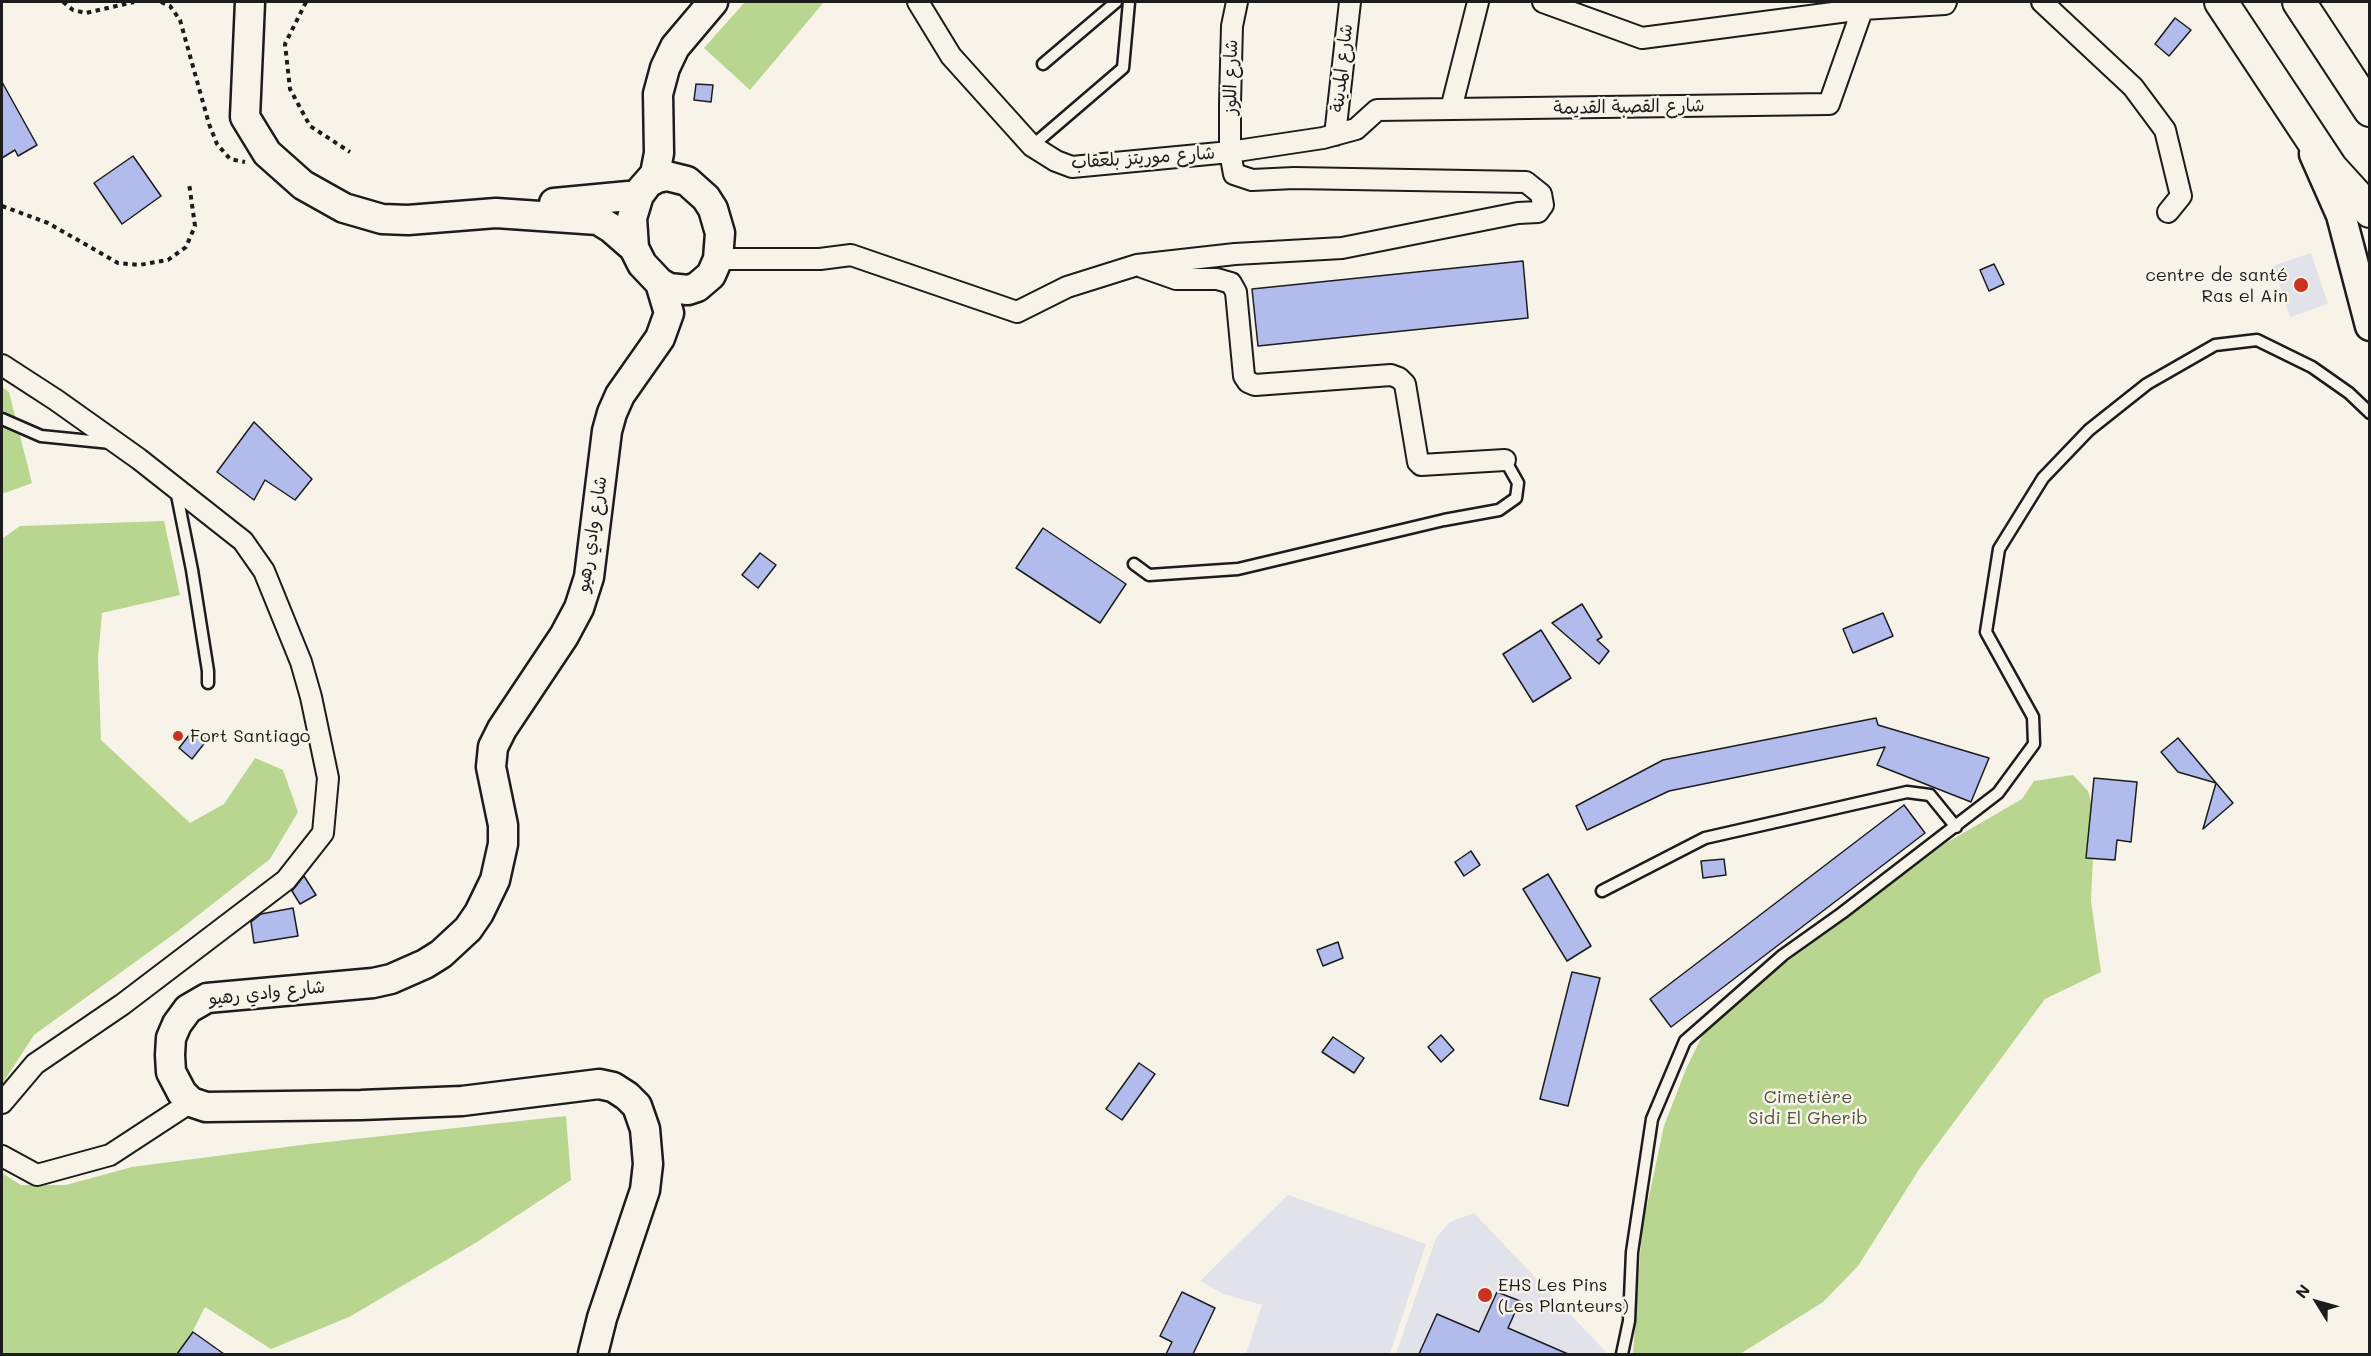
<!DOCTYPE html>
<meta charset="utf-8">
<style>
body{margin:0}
#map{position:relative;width:2371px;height:1356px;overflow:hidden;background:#f7f3e8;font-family:Mali,sans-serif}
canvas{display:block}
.frame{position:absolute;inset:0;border:3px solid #1c1c1c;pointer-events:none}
.north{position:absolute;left:2287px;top:1272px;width:60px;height:60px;-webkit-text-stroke:4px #f7f3e8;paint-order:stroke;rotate:307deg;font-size:16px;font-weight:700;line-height:24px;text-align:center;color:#1c1c1c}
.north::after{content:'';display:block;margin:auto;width:21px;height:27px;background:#1c1c1c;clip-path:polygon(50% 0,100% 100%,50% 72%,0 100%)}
</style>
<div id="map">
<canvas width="2371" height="1356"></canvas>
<div class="frame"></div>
<div class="north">N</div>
</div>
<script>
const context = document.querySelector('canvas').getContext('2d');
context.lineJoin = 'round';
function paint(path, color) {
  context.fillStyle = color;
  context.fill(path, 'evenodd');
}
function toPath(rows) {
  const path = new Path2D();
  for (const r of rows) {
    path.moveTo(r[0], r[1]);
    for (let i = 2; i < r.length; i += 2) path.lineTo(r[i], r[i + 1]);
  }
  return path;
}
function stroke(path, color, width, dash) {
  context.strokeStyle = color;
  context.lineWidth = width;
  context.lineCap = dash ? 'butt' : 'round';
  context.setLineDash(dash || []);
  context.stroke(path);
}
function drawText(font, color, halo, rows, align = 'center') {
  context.font = font + ' Mali,"Playpen Sans Arabic",sans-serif';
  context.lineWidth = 5;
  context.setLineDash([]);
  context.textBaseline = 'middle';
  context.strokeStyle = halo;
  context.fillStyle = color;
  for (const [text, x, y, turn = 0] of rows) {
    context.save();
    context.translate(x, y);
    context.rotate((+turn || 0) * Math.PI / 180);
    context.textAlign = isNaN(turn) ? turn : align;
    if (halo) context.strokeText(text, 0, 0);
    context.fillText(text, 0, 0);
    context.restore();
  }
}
paint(toPath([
 [2311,253,2328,304,2290,317,2273,266],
 [1288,1195,1426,1244,1390,1354,1246,1354,1262,1305,1224,1294,1200,1281],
 [1474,1213,1606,1352,1605,1354,1396,1354,1436,1238,1450,1222]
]), '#e2e2ea');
paint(toPath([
 [745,2,824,2,750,90,704,48],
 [2,387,9,392,32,483,2,494],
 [164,521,180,595,102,613,98,658,101,740,190,823,224,804,255,758,283,770,298,812,270,859,178,931,34,1035,2,1084,2,539,20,526],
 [2073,775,2088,791,2095,815,2091,901,2101,972,2045,999,1920,1168,1858,1266,1823,1302,1740,1354,1633,1354,1642,1229,1664,1126,1686,1069,1705,1030,1728,1006,1946,843,2022,799,2034,781],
 [566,1116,571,1180,477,1242,349,1317,271,1349,205,1307,181,1354,2,1354,2,1173,21,1185,66,1185,132,1167,309,1144]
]), '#b8d68f');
const building = toPath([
 [2175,18,2191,30,2169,56,2155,44,2175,18],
 [2,82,37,145,18,156,15,150,2,158,2,82],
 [696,84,713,85,711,102,694,100,696,84],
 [133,156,161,196,122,224,94,183,133,156],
 [1523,261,1528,318,1258,346,1252,289,1523,261],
 [1994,264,2004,284,1989,291,1980,270,1994,264],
 [254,422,312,479,295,500,265,480,254,500,217,472,254,422],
 [1043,528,1126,584,1100,623,1016,568,1043,528],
 [760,553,776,565,758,588,742,575,760,553],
 [1582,604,1602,637,1597,640,1609,651,1599,664,1552,623,1582,604],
 [1883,613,1893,636,1853,653,1843,629,1883,613],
 [1541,630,1571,678,1533,702,1503,654,1541,630],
 [1876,718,1878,725,1989,758,1971,802,1877,765,1885,747,1669,791,1587,830,1576,806,1663,760,1876,718],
 [194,729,207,740,192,759,179,748,194,729],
 [2178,738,2233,803,2203,829,2216,783,2178,772,2161,752,2178,738],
 [2094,778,2137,782,2131,842,2117,840,2115,860,2086,858,2094,778],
 [1904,805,1925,833,1671,1027,1650,999,1904,805],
 [1471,851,1480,865,1464,876,1455,862,1471,851],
 [1724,859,1726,875,1703,878,1701,861,1724,859],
 [1548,874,1591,946,1567,961,1523,889,1548,874],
 [304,876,316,895,300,904,292,891,304,876],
 [293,908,298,936,254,943,251,922,261,914,293,908],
 [1338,942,1343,958,1323,966,1317,950,1338,942],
 [1572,972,1600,978,1568,1106,1540,1099,1572,972],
 [1441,1035,1454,1050,1441,1062,1428,1047,1441,1035],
 [1333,1037,1364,1058,1354,1073,1322,1052,1333,1037],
 [1139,1063,1155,1074,1122,1120,1106,1109,1139,1063],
 [1182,1292,1215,1308,1193,1354,1166,1354,1172,1342,1160,1336,1182,1292],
 [1497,1292,1520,1301,1508,1328,1568,1354,1419,1354,1437,1314,1479,1332,1497,1292],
 [193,1332,224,1354,177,1354,193,1332]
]);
paint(building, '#b1bced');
stroke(building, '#1c1c1c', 1.5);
const lane = toPath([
 [1043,64,1116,2],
 [1032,146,1123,68,1129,2],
 [2,419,41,436,111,443],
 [176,490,192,570,208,671,208,683],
 [1134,564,1149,575,1238,569,1444,520,1499,510,1516,498,1518,483,1505,460],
 [1602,891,1705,838,1907,792,1930,795,1956,827],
 [1622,1354,1629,1321,1632,1252,1652,1119,1685,1041,1783,955,1842,913,1998,793,2034,744,2033,717,1986,632,1999,549,2043,478,2089,430,2147,384,2215,345,2257,340,2312,367,2349,393,2370,413]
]);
const street = toPath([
 [918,2,951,56,1032,146,1056,161,1072,167,1230,152,1323,138,1356,129,1377,110,1829,104,1865,2],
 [1543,2,1642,38,1863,9,1945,4,1946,2],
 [2042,2,2133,87,2165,130,2181,196,2168,212],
 [1451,109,1478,2],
 [1335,135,1350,2],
 [718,259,820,259,851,255,1017,312,1067,287,1137,265,1235,254,1342,248,1518,213,1538,212,1543,205,1541,194,1526,182,1294,178,1252,180,1234,174,1230,152,1230,103,1232,26,1237,2],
 [1142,267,1176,279,1217,279,1231,283,1236,292,1244,376,1248,382,1255,385,1391,375,1399,378,1405,384,1418,462,1421,465,1505,460],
 [2,365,56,400,139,459,243,541,264,571,301,662,311,697,328,778,323,833,286,880,123,1004,35,1064,2,1103],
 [2,1156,37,1175,110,1155,191,1102]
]);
const secondary = toPath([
 [250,2,245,117,267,153,303,185,344,208,382,219,408,220,496,213,598,220,611,228,634,248],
 [2314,154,2341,215,2370,326],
 [667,176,687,181,706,198,713,209,720,233,718,259,711,275,697,287,688,290,669,288,660,283,642,264,634,248,632,218,639,195,648,183,657,178,667,176],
 [641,190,655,174,659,153,658,94,665,68,675,47,713,2],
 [554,203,639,195],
 [593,1354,602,1318,645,1190,648,1164,645,1129,637,1106,627,1096,613,1087,599,1084,462,1101,361,1105,206,1107,191,1102,182,1093,171,1072,170,1055,171,1038,177,1024,188,1009,207,998,373,983,391,979,425,964,441,954,468,929,479,913,495,880,503,844,503,825,491,767,493,747,502,729,564,636,579,608,589,577,607,431,612,413,620,395,660,338,669,313,660,283]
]);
const primary = toPath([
 [2221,2,2331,168,2370,211],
 [2299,2,2370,110]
]);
stroke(lane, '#1c1c1c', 15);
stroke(street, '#1c1c1c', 24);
stroke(secondary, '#1c1c1c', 33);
stroke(primary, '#1c1c1c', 36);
stroke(toPath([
 [63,2,73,10,86,13,134,2],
 [161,2,170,6,180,20,209,124,217,144,230,159,245,162],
 [306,2,285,44,290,89,310,126,350,152],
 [2,206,48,223,118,263,139,265,168,260,186,247,195,226,189,183]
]), '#1c1c1c', 4, [4.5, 4.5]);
stroke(lane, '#f7f3e8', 10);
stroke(street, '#f7f3e8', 20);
stroke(secondary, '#f7f3e8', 28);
stroke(primary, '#f7f3e8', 32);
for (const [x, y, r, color] of [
 [2301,285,8,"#c8321e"],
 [178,736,6,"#c8321e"],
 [1485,1295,8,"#c8321e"]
]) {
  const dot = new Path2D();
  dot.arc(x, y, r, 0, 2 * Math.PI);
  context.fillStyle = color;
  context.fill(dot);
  stroke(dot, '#f7f3e8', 2);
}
drawText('18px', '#1c1c1c', '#f7f3e8', [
 ["شارع المدينة",1342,68,-84],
 ["شارع اللوز",1231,77,-89],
 ["شارع القصبة القديمة",1629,107,-1],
 ["شارع موريتز بلعقاب",1143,158,-4],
 ["شارع وادي رهيو",592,534,-81],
 ["شارع وادي رهيو",267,993,-6]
]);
drawText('18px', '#1c1c1c', '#f7f3e8', [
 ["centre de santé",2288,275,"right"],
 ["Ras el Ain",2288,296,"right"],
 ["Fort Santiago",190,736],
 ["EHS Les Pins",1498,1285],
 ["(Les Planteurs)",1498,1306]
], 'left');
drawText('18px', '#4b543e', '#f7f3e8', [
 ["Cimetière",1808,1097],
 ["Sidi El Gherib",1808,1118]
]);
</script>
